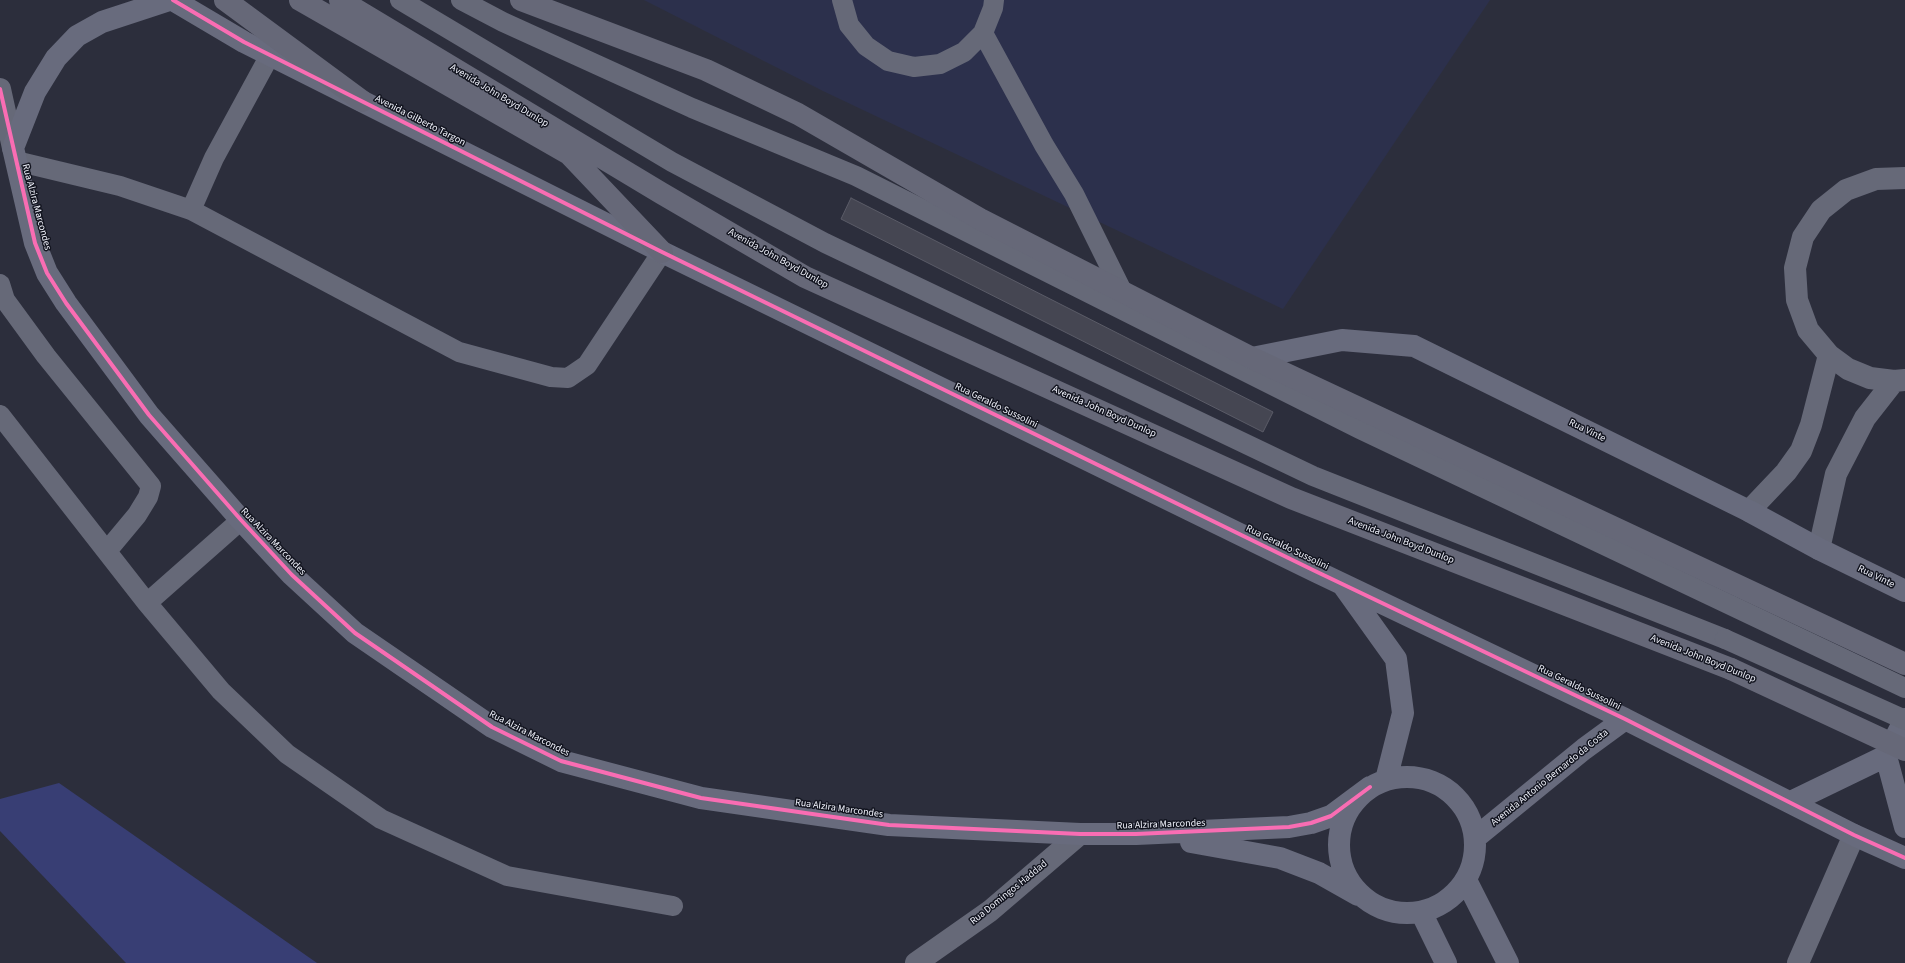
<!DOCTYPE html>
<style>
body{margin:0}
canvas{display:block;background:#2c2e3c}
</style>
<canvas width="1905" height="963"></canvas>
<script>
const context = document.querySelector('canvas').getContext('2d');
context.lineJoin = 'round';
function paint(path, color) {
  context.fillStyle = color;
  context.fill(path, 'evenodd');
}
function toPath(rows) {
  const path = new Path2D();
  for (const r of rows) {
    if (r.length === 3) {
      path.moveTo(r[0] + r[2], r[1]);
      path.arc(r[0], r[1], r[2], 0, 2 * Math.PI);
      continue;
    }
    path.moveTo(r[0], r[1]);
    for (let i = 2; i < r.length; i += 2) path.lineTo(r[i], r[i + 1]);
  }
  return path;
}
function stroke(path, color, width, dash) {
  context.strokeStyle = color;
  context.lineWidth = width;
  context.lineCap = dash ? 'butt' : 'round';
  context.setLineDash(dash || []);
  context.stroke(path);
}
function drawText(font, color, halo, rows, align = 'center') {
  context.font = font + ' "Source Sans 3",sans-serif';
  context.lineWidth = 3;
  context.setLineDash([]);
  context.textBaseline = 'middle';
  context.strokeStyle = halo;
  context.fillStyle = color;
  for (const [text, x, y, turn = 0] of rows) {
    context.save();
    context.translate(x, y);
    context.rotate((+turn || 0) * Math.PI / 180);
    context.textAlign = isNaN(turn) ? turn : align;
    if (halo) context.strokeText(text, 0, 0);
    context.fillText(text, 0, 0);
    context.restore();
  }
}
paint(toPath([
 [644,0,1490,0,1283,309,823,91]
]), '#2c304c');
paint(toPath([
 [59,783,317,963,126,963,0,831,0,799]
]), '#383e74');
const building = toPath([
 [851,198,1273,412,1263,432,841,219,851,198]
]);
paint(building, '#454652');
stroke(building, '#5a5b67', 1);
stroke(toPath([
 [400,0,672,162,825,243,1313,476,1725,639],
 [461,0,503,22,692,108,856,176,1360,429,1905,688],
 [842,0,849,25,866,46,888,61,914,67,940,64,964,52,983,33,993,8,994,0],
 [983,33,1044,145,1074,194,1123,293],
 [16,161,120,186,191,210,459,352,551,377,568,378,587,365,662,252],
 [191,210,214,158,270,55],
 [0,284,5,300,46,356,151,486,148,497,137,515,107,551],
 [0,415,147,603,221,691,287,754,381,819,507,876,673,906],
 [147,603,241,520]
]), '#666978', 20);
stroke(toPath([
 [0,89,13,148],
 [1905,178,1876,179,1846,190,1821,210,1803,237,1795,268,1797,300,1808,330,1829,355,1848,369,1870,378,1894,381,1905,380],
 [1749,511,1786,472,1801,451,1811,425,1829,355],
 [1819,549,1836,474,1865,418,1894,381],
 [916,963,990,911,1080,834],
 [1798,963,1854,835]
]), '#666978', 22);
stroke(toPath([
 [169,0,102,22,77,36,56,58,35,92,13,148,35,243,47,273,66,303,149,415,241,520,292,575,355,633,492,727,561,761,701,798,889,825,1080,834,1136,834,1289,827,1311,823,1331,816,1370,787],
 [173,0,244,42,662,252,1315,571,1625,719,1854,835,1905,858],
 [1252,358,1342,340,1414,346,1749,511,1819,549,1905,591],
 [1343,585,1396,659,1403,713,1386,780],
 [1886,756,1905,827],
 [1407,845,68],
 [1791,802,1886,756,1905,719],
 [1475,838,1584,749,1625,719],
 [1191,842,1280,858,1319,873,1358,895],
 [1466,880,1508,963],
 [1421,912,1446,963]
]), '#686b7d', 22);
stroke(toPath([
 [225,0,362,101],
 [300,0,569,154,662,252],
 [340,0,661,193,805,277,1291,498,1731,669],
 [521,0,706,70,798,114,980,219,1252,358,1905,664]
]), '#666878', 22);
stroke(toPath([
 [1725,639,1905,720]
]), '#666978', 20);
stroke(toPath([
 [1731,669,1905,750]
]), '#666878', 22);
stroke(toPath([
 [173,0,244,42,662,252,1315,571,1625,719,1854,835,1905,858],
 [0,89,35,243,47,273,66,303,149,415,241,520,292,575,355,633,492,727,561,761,701,798,889,825,1080,834,1136,834,1289,827,1311,823,1331,816,1370,787]
]), '#f96db3', 4);
drawText('10px', '#f1f3fc', '#12141f', [
 ["Avenida John Boyd Dunlop",499,96,31],
 ["Avenida Gilberto Targon",420,121,27],
 ["Rua Alzira Marcondes",36,207,75],
 ["Avenida John Boyd Dunlop",778,259,29],
 ["Rua Geraldo Sussolini",996,406,26],
 ["Avenida John Boyd Dunlop",1104,412,24],
 ["Rua Vinte",1587,431,26],
 ["Avenida John Boyd Dunlop",1401,541,21],
 ["Rua Alzira Marcondes",273,542,46],
 ["Rua Geraldo Sussolini",1287,548,26],
 ["Rua Vinte",1876,577,26],
 ["Avenida John Boyd Dunlop",1703,659,22],
 ["Rua Geraldo Sussolini",1579,688,26],
 ["Rua Alzira Marcondes",529,734,27],
 ["Avenida Antonio Bernardo da Costa",1550,778,-39],
 ["Rua Alzira Marcondes",839,809,8],
 ["Rua Alzira Marcondes",1161,825,-2],
 ["Rua Domingos Haddad",1009,893,-39]
]);
</script>
